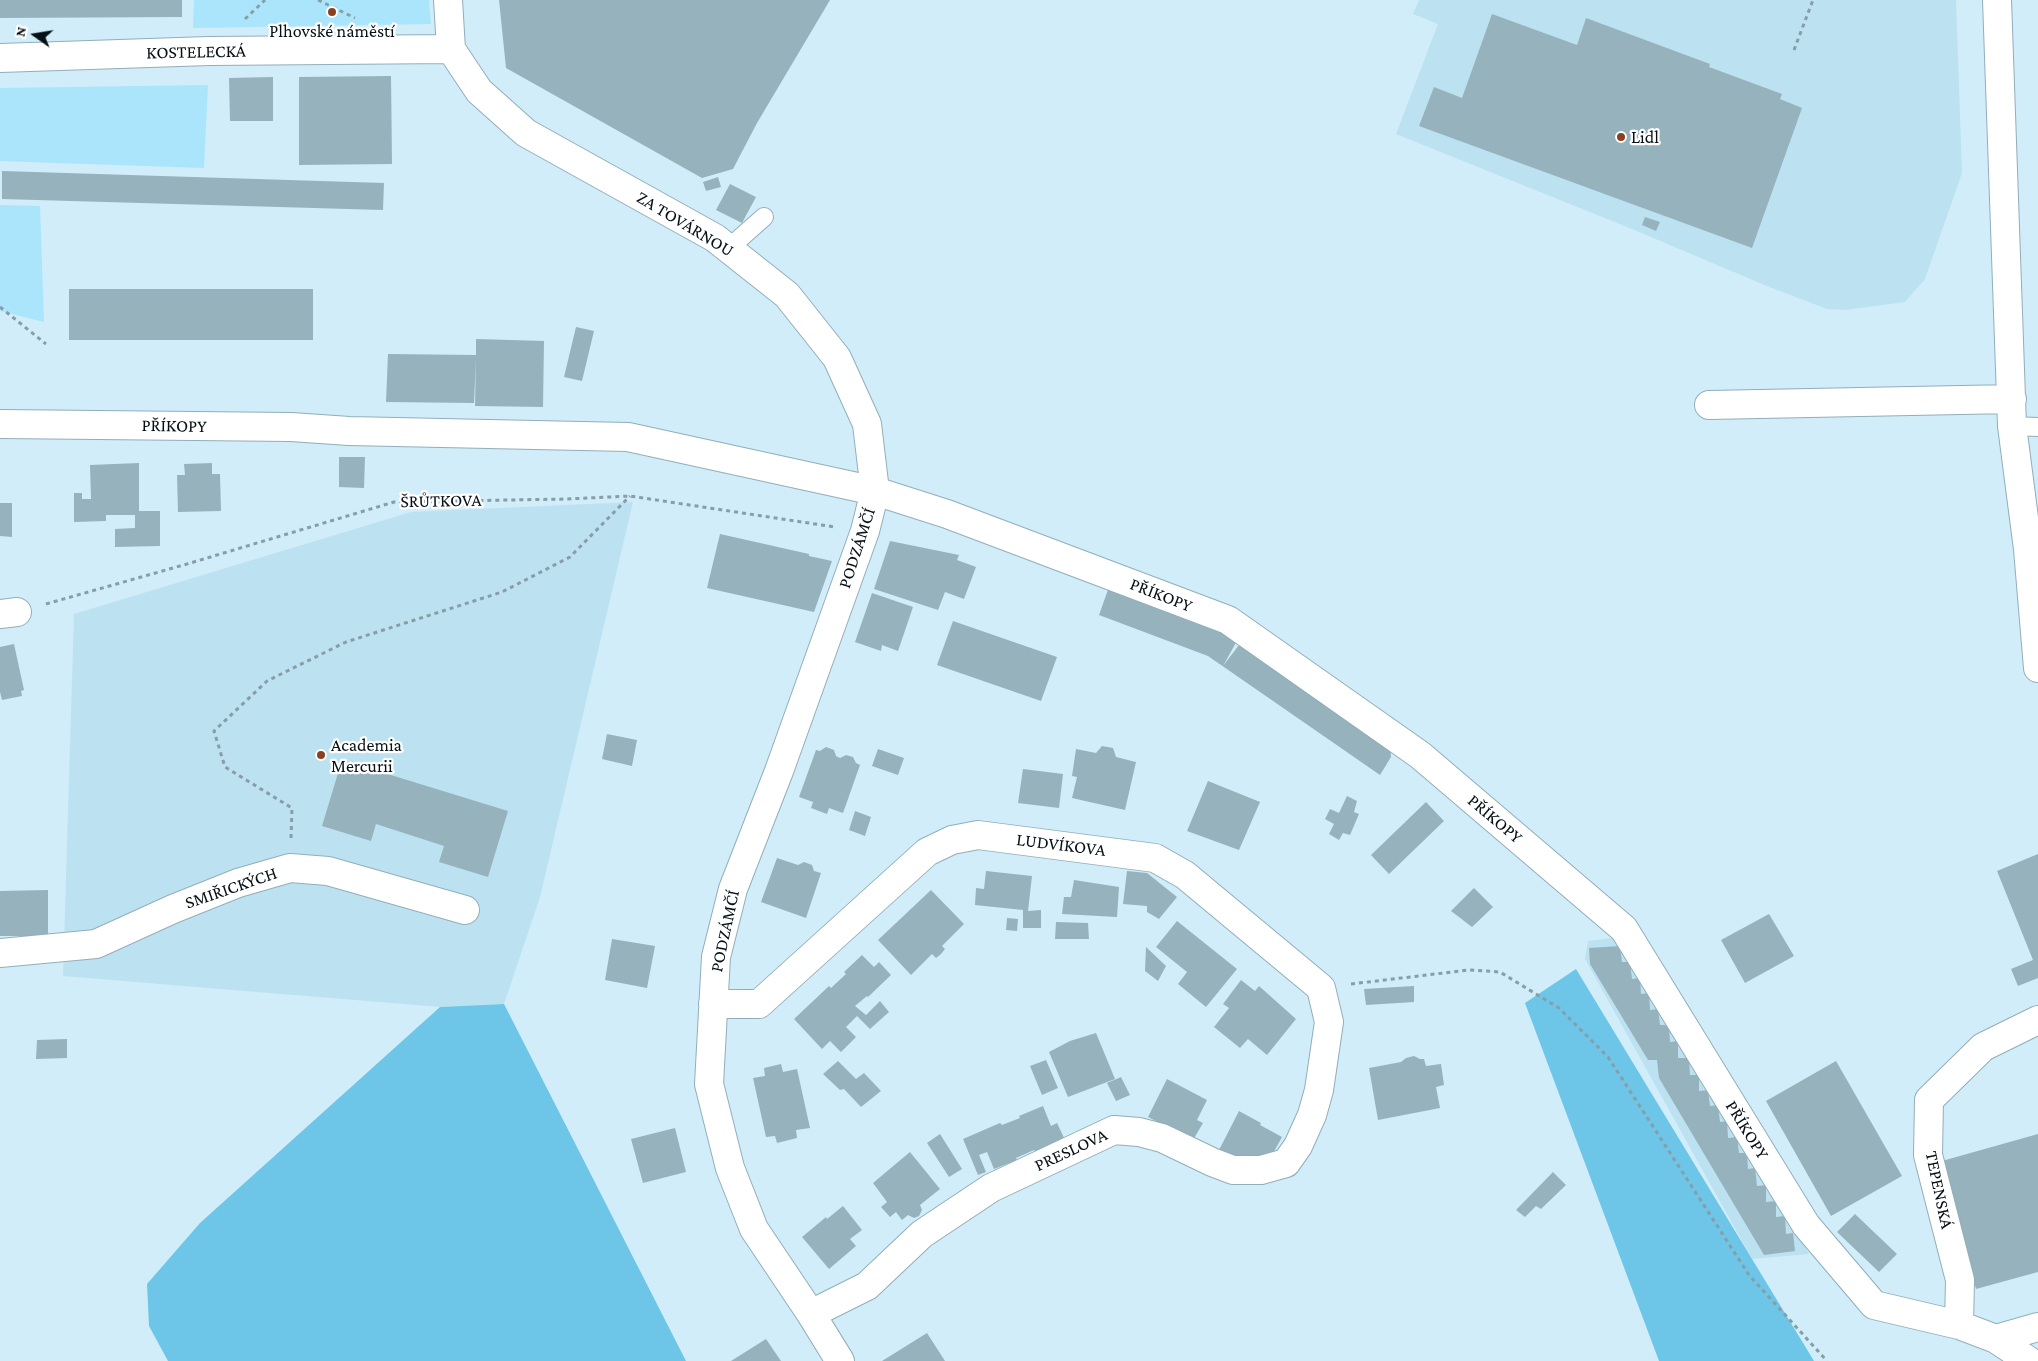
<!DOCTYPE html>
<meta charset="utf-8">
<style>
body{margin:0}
#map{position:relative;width:2038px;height:1361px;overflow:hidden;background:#d0edf9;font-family:"Crimson Pro",serif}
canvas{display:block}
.north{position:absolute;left:10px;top:10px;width:50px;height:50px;-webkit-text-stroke:4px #fff;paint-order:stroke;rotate:283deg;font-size:14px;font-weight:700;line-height:20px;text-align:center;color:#071115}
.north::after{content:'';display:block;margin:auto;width:18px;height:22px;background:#071115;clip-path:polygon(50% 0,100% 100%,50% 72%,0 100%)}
</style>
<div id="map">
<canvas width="2038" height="1361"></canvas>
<div class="north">N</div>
</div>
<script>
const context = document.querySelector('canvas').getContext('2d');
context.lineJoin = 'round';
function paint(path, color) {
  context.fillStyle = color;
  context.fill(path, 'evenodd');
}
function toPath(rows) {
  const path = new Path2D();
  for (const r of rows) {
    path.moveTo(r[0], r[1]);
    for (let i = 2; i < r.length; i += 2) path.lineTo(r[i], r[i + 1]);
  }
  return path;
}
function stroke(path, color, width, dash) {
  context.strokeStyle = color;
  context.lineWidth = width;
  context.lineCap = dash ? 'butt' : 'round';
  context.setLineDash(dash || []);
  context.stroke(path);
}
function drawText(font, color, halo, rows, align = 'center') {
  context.font = font + ' "Crimson Pro",serif';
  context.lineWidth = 4.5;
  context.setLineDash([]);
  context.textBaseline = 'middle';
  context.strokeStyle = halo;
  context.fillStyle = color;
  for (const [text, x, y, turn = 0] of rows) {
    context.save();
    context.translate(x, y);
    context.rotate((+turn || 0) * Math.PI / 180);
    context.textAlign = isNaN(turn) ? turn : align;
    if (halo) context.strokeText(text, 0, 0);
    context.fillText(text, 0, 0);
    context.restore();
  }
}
paint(toPath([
 [1419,0,1956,0,1962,173,1925,279,1905,302,1845,310,1827,309,1767,286,1632,229,1396,134,1438,24,1413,14],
 [633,502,540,897,504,1004,440,1007,63,976,74,614,411,512],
 [1629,936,1809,1254,1752,1259,1585,959,1588,941]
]), '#bce2f1');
paint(toPath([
 [194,0,429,0,431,24,193,28],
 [208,85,204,168,0,161,0,88],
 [0,205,40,206,44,322,0,311]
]), '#aae5fc');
paint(toPath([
 [1576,969,1752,1259,1814,1361,1659,1361,1525,1003],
 [504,1004,686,1361,168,1361,149,1326,147,1284,200,1223,440,1007]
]), '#6dc6e7');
paint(toPath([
 [0,0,182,0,182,17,0,18],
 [499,0,830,0,757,123,733,169,702,178,506,68],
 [1492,14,1577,45,1586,18,1710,64,1709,67,1782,94,1780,99,1802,108,1752,248,1419,126,1434,87,1462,98],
 [391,76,392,164,299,165,299,77],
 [273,77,273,121,230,121,229,78],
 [2,171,384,183,383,210,2,199],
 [718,177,721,187,706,191,703,182],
 [730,184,756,197,742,223,716,210],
 [1645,217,1660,222,1656,231,1642,225],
 [69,289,313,289,313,340,69,340],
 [576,327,594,331,582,381,564,377],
 [476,339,544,341,543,407,475,406,476,359,474,403,386,402,388,354,476,355],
 [339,457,365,457,364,488,339,487],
 [139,463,139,511,160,511,160,546,115,547,115,529,135,528,135,515,106,515,106,521,74,522,74,493,82,493,82,499,91,499,90,465],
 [212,463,212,474,220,474,221,511,178,512,177,475,185,475,184,464],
 [0,503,12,503,12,537,0,536],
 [720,534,809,554,809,556,832,561,814,612,707,588],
 [890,541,959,555,957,560,976,567,964,599,945,592,938,610,874,589],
 [1109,587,1238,639,1223,666,1242,641,1390,743,1391,757,1380,775,1208,656,1099,615],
 [872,593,913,607,898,651,882,645,881,651,855,642],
 [953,621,1057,657,1041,701,937,665],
 [14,644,24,690,21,691,22,696,2,700,0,692,0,647],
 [607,734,637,740,632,766,602,759],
 [1102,746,1113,748,1116,757,1136,762,1125,810,1072,798,1077,777,1072,776,1076,749,1096,753],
 [826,747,834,750,836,756,840,758,846,755,853,757,856,763,860,765,843,813,829,808,827,814,811,808,813,802,799,797,816,750,820,751],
 [878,749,904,758,898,775,872,766],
 [342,760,508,811,488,877,439,862,444,846,376,824,371,841,322,826],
 [1023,769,1063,774,1059,808,1018,803],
 [1208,781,1260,802,1239,850,1187,831],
 [1347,796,1357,801,1354,812,1359,814,1350,835,1343,833,1339,840,1329,834,1334,824,1325,819,1330,809,1339,813],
 [1426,802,1444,821,1389,874,1371,855],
 [855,811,871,817,865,836,849,830],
 [2038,854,2038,978,2018,986,2011,969,2033,960,1997,871],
 [777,858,798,865,804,862,812,865,814,871,821,873,806,918,761,902],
 [986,871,1032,876,1028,911,1041,910,1041,928,1023,928,1023,910,975,905,976,888,984,889],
 [1127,871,1147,873,1177,897,1159,919,1147,912,1147,906,1123,904],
 [1074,880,1119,887,1117,917,1062,914,1064,897,1071,897],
 [1474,888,1493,907,1472,927,1451,911],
 [48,890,48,936,0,936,0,891],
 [931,890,964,924,942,946,945,949,941,954,936,958,932,954,911,975,878,940],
 [1769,914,1794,956,1745,983,1721,940],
 [1007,918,1018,919,1017,931,1006,930],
 [1177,921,1237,969,1206,1007,1178,984,1187,972,1156,947],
 [1056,922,1088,923,1089,939,1055,939],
 [612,939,655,946,647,988,605,980],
 [1620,946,1622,962,1630,962,1632,979,1640,978,1641,994,1649,993,1650,1010,1658,1009,1660,1025,1669,1025,1670,1042,1678,1041,1678,1058,1689,1058,1690,1075,1699,1075,1699,1091,1708,1090,1710,1106,1718,1105,1720,1122,1727,1121,1728,1138,1737,1137,1739,1153,1747,1153,1748,1169,1755,1168,1757,1186,1766,1185,1766,1202,1776,1201,1776,1217,1785,1216,1786,1234,1793,1233,1795,1251,1764,1255,1659,1078,1657,1060,1648,1060,1590,964,1589,948],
 [1146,947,1166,966,1158,981,1145,971],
 [862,955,874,967,879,962,891,975,868,997,867,996,855,1006,866,1015,880,1001,889,1012,870,1029,857,1016,846,1027,856,1037,841,1052,830,1041,822,1049,794,1019,829,986,831,988,846,974,844,972],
 [1241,980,1255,991,1259,986,1296,1019,1267,1055,1248,1039,1240,1048,1214,1027,1229,1008,1223,1004],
 [1414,986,1414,1002,1366,1005,1364,989],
 [1096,1033,1115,1079,1068,1097,1049,1052,1070,1041],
 [67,1039,67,1058,36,1059,37,1040],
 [1414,1056,1420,1059,1424,1059,1426,1066,1441,1064,1444,1085,1436,1087,1440,1108,1378,1120,1369,1068,1401,1062,1406,1058],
 [1046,1060,1058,1088,1042,1095,1030,1066],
 [838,1061,856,1079,864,1073,881,1091,861,1107,844,1089,840,1090,823,1074],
 [1836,1061,1902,1176,1831,1216,1766,1101],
 [781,1064,783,1072,797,1069,810,1128,796,1130,797,1138,777,1143,775,1136,766,1137,753,1078,765,1076,764,1068],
 [1121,1077,1130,1095,1116,1101,1107,1083],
 [1167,1079,1207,1100,1197,1120,1203,1123,1193,1140,1148,1117],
 [1043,1106,1051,1126,1057,1123,1065,1140,1035,1152,1034,1150,1016,1158,1017,1160,994,1169,987,1152,979,1155,986,1172,978,1175,963,1139,1000,1123,1002,1125,1020,1118,1019,1116],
 [1239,1111,1261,1123,1260,1125,1282,1137,1260,1177,1217,1154],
 [675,1128,686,1172,643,1183,631,1139],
 [940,1134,962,1169,949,1177,927,1143],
 [2038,1134,2038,1272,1976,1289,1942,1161],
 [910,1152,940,1189,920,1205,922,1210,919,1216,914,1218,908,1215,902,1220,896,1212,890,1217,881,1207,887,1202,873,1183],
 [1553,1172,1566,1185,1541,1209,1536,1206,1525,1217,1516,1210],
 [843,1206,862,1230,850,1239,856,1246,829,1269,802,1237,826,1217,827,1219],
 [1855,1214,1897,1254,1879,1272,1837,1232],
 [927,1333,945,1361,882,1361],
 [766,1339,781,1361,731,1361]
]), '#96b2bd');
const service = toPath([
 [729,248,764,217],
 [2012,426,2038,427]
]);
const minor = toPath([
 [448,0,451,49,479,91,526,133,715,238,787,295,837,358,867,424,875,491,865,531,779,771,733,889,716,957,709,1084,730,1168,754,1229,811,1314,840,1361],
 [1997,0,2012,426,2028,549,2038,668],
 [0,58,209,51,451,49],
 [1709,405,2012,399],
 [0,424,291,427,349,431,628,437,875,491,947,514,1228,620,1420,755,1624,929,1806,1225,1874,1305,1959,1325,1996,1339,2029,1361],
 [0,614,17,612],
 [0,953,96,944,173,909,238,883,290,868,328,871,465,910],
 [713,1004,759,1004,927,852,952,840,978,835,1155,858,1185,875,1321,988,1329,1022,1319,1090,1312,1115,1298,1146,1286,1163,1261,1170,1233,1170,1212,1162,1162,1138,1139,1132,1114,1130,991,1188,922,1234,867,1286,811,1314],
 [1959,1325,1960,1280,1928,1155,1929,1100,1983,1047,2038,1020],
 [1996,1339,2038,1327]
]);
stroke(service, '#92aeb9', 20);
stroke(minor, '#92aeb9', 30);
stroke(toPath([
 [318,0,355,18],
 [245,19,265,0],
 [1794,50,1813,0],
 [0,307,46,344],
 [46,604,187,564,394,502,567,499,630,496,835,527],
 [291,838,292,808,225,767,214,731,267,681,346,642,502,592,570,557,630,496],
 [1351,984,1469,970,1500,972,1559,1008,1608,1057,1749,1275,1827,1361]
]), '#879da7', 3, [4, 4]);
stroke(service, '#fff', 18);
stroke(minor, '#fff', 28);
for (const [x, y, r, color] of [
 [332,12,5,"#894221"],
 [1621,137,5,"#894221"],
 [321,755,5,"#894221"]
]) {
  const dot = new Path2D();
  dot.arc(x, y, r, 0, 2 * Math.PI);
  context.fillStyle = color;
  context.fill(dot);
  stroke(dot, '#fff', 2);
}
drawText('18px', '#071115', '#fff', [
 ["Plhovské náměstí",332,31,"center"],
 ["Lidl",1631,137],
 ["Academia",331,745],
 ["Mercurii",331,766]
], 'left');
drawText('18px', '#071115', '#fff', [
 ["KOSTELECKÁ",196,52,-1],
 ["ZA TOVÁRNOU",685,224,31],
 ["PŘÍKOPY",174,426,1],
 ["ŠRŮTKOVA",441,501,-1],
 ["PODZÁMČÍ",857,548,-72],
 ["PŘÍKOPY",1161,595,21],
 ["PŘÍKOPY",1495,819,40],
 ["LUDVÍKOVA",1061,845,7],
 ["SMIŘICKÝCH",231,888,-19],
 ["PODZÁMČÍ",725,931,-78],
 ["PŘÍKOPY",1747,1130,58],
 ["PRESLOVA",1071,1150,-25],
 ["TEPENSKÁ",1939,1190,78]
]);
</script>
